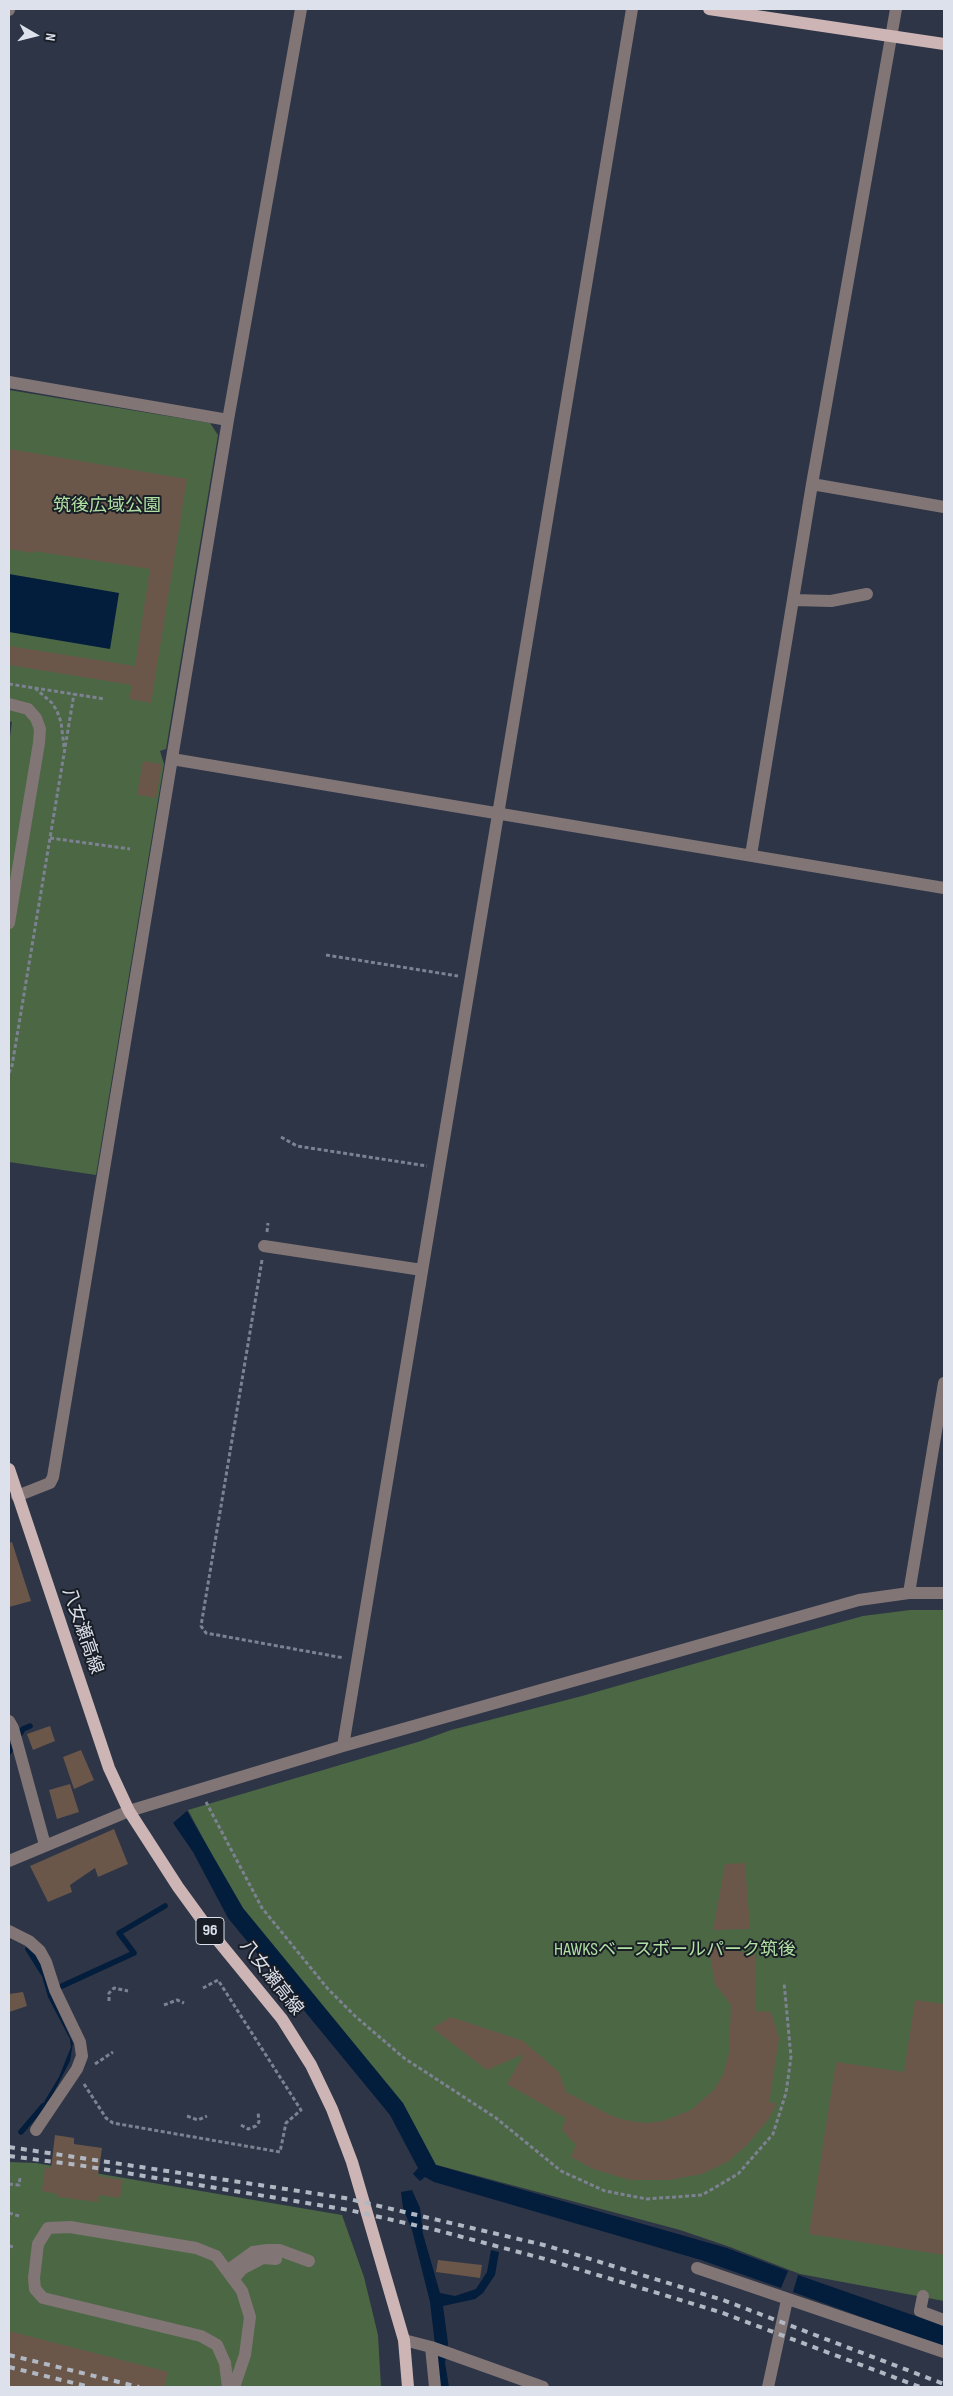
<!DOCTYPE html>
<meta charset="utf-8">
<style>
body{margin:0}
#map{position:relative;width:953px;height:2396px;overflow:hidden;background:#2d3546;font-family:"Sofia Sans Condensed",sans-serif}
canvas{display:block}
.frame{position:absolute;inset:0;border:10px solid #dce1ec;pointer-events:none}
.north{position:absolute;left:10px;top:10px;width:50px;height:50px;-webkit-text-stroke:4px #191d25;paint-order:stroke;rotate:98deg;font-size:14px;font-weight:700;line-height:20px;text-align:center;color:#dce1ec}
.north::after{content:'';display:block;margin:auto;width:18px;height:22px;background:#dce1ec;clip-path:polygon(50% 0,100% 100%,50% 72%,0 100%)}
</style>
<div id="map">
<canvas width="953" height="2396"></canvas>
<div class="frame"></div>
<div class="north">N</div>
</div>
<script>
const context = document.querySelector('canvas').getContext('2d');
context.lineJoin = 'round';
function paint(path, color) {
  context.fillStyle = color;
  context.fill(path, 'evenodd');
}
function toPath(rows) {
  const path = new Path2D();
  for (const r of rows) {
    path.moveTo(r[0], r[1]);
    for (let i = 2; i < r.length; i += 2) path.lineTo(r[i], r[i + 1]);
  }
  return path;
}
function stroke(path, color, width, dash) {
  context.strokeStyle = color;
  context.lineWidth = width;
  context.lineCap = dash ? 'butt' : 'round';
  context.setLineDash(dash || []);
  context.stroke(path);
}
function drawText(font, color, halo, rows, align = 'center') {
  context.font = font + ' "Sofia Sans Condensed","Noto Sans JP",sans-serif';
  context.lineWidth = 4;
  context.setLineDash([]);
  context.textBaseline = 'middle';
  context.strokeStyle = halo;
  context.fillStyle = color;
  for (const [text, x, y, turn = 0] of rows) {
    context.save();
    context.translate(x, y);
    context.rotate((+turn || 0) * Math.PI / 180);
    context.textAlign = isNaN(turn) ? turn : align;
    if (halo) context.strokeText(text, 0, 0);
    context.fillText(text, 0, 0);
    context.restore();
  }
}
paint(toPath([
 [9,390,210,423,218,435,166,749,160,751,164,764,96,1175,9,1162,9,744,12,722,9,721],
 [910,1610,944,1610,944,2301,800,2274,730,2247,680,2230,433,2164,238,1904,188,1810,421,1741,451,1730,582,1696,798,1634,863,1616],
 [9,2162,36,2163,342,2215,364,2277,378,2335,381,2387,9,2387]
]), '#4c6744');
paint(toPath([
 [9,574,119,593,110,649,9,632],
 [187,1811,243,1908,403,2103,436,2165,727,2248,788,2271,781,2288,701,2260,434,2182,425,2177,420,2181,413,2174,418,2168,390,2115,228,1918,193,1852,173,1823],
 [43,1968,53,2000,73,2043,70,2061,53,2094,40,2113,38,2112,59,2077,71,2047,70,2039,48,1997,40,1969],
 [412,2190,420,2208,423,2234,440,2293,455,2296,476,2289,487,2272,491,2250,499,2252,495,2275,483,2293,475,2299,443,2306,448,2343,445,2363,449,2387,440,2387,430,2302,412,2230,403,2208,401,2192],
 [798,2275,944,2326,944,2347,793,2292]
]), '#031d3c');
stroke(toPath([
 [9,1752,23,1729,30,1726],
 [28,1949,43,1973],
 [62,1986,134,1953,119,1933,165,1906],
 [21,2132,43,2106]
]), '#031d3c', 5.5);
paint(toPath([
 [9,449,187,479,151,703,129,699,132,685,9,665,9,646,135,666,150,569,34,551,33,553,9,549],
 [143,761,162,764,156,798,137,795],
 [12,1542,31,1601,9,1607,9,1543],
 [50,1726,55,1741,33,1750,27,1734],
 [81,1750,94,1780,74,1789,63,1757],
 [70,1784,79,1812,57,1819,49,1790],
 [114,1829,128,1864,98,1877,95,1868,70,1885,72,1892,48,1902,30,1866],
 [745,1863,750,1929,713,1930,725,1864],
 [708,1945,756,1955,755,2011,771,2012,779,2038,769,2103,777,2103,768,2120,745,2147,727,2162,702,2174,669,2180,630,2180,593,2169,571,2157,576,2145,562,2130,566,2118,507,2084,524,2054,487,2070,432,2028,451,2017,523,2041,559,2072,566,2092,610,2115,625,2120,646,2123,663,2121,691,2110,714,2090,723,2075,729,2053,731,2005,715,1984],
 [23,1992,27,2006,9,2012,9,1994],
 [915,2000,944,2004,944,2255,809,2234,836,2062,904,2072],
 [55,2135,74,2138,74,2144,102,2148,98,2176,123,2180,120,2198,99,2195,98,2202,58,2197,58,2194,42,2191,45,2167,51,2168],
 [438,2260,482,2265,480,2278,436,2272],
 [9,2331,168,2372,164,2387,9,2387]
]), '#6a574a');
stroke(toPath([
 [9,684,105,699],
 [35,688,52,703,57,711,61,722,64,747],
 [50,838,130,849],
 [326,955,458,976],
 [9,1073,12,1066,74,694],
 [281,1137,297,1146,427,1166],
 [267,1232,268,1223],
 [262,1260,201,1626,206,1633,344,1658],
 [206,1802,262,1908,328,1989,355,2016,404,2058,496,2118,561,2171,605,2191,647,2199,702,2195,738,2174,773,2134,786,2093,791,2057,784,1982],
 [109,2001,109,1993,114,1988,128,1991],
 [164,2005,177,2000,184,2003],
 [95,2064,113,2052],
 [84,2084,106,2118,113,2123,280,2152,286,2123,301,2110,218,1980,203,1988],
 [187,2116,198,2120,207,2116],
 [241,2125,248,2129,256,2126,259,2122,258,2112],
 [9,2184,19,2185,20,2178],
 [9,2213,19,2216],
 [9,2246,14,2247]
]), '#7c8291', 3, [4, 2.5]);
stroke(toPath([
 [9,10,9,9],
 [9,382,228,420],
 [812,484,944,507],
 [793,600,831,601,867,594],
 [9,704,28,709,36,718,40,729,39,743,9,923],
 [172,759,944,888],
 [751,855,812,484,896,9],
 [264,1246,422,1270],
 [17,1496,50,1483,53,1477,228,420,301,9],
 [909,1593,944,1383],
 [9,1721,13,1728,45,1845],
 [343,1746,632,9],
 [9,1861,129,1811,343,1746,859,1600,909,1593,944,1593],
 [9,1931,29,1941,40,1951,46,1962,55,1990,80,2042,82,2056,77,2069,36,2130],
 [697,2268,944,2352],
 [228,2270,253,2252,267,2250,279,2250,309,2261],
 [236,2276,242,2269,263,2258,276,2259],
 [923,2296,920,2311,944,2320],
 [404,2340,431,2347,543,2387],
 [431,2347,435,2387],
 [228,2387,225,2363,217,2345,201,2336,43,2298,35,2289,34,2278,38,2244,48,2228,70,2227,196,2248,216,2256,242,2291,250,2317,245,2355,234,2387],
 [768,2387,787,2300]
]), '#817576', 12);
stroke(toPath([
 [709,9,944,44],
 [9,1469,109,1768,129,1811,178,1887,210,1931,282,2019,311,2065,332,2109,352,2162,404,2340,408,2387]
]), '#cdb5b5', 12);
stroke(toPath([
 [9,2147,345,2198,548,2246,723,2300,944,2384],
 [9,2156,78,2165,349,2210,436,2230,545,2259,720,2312,920,2387],
 [9,2355,139,2387],
 [9,2367,90,2387]
]), '#b1b7c3', 4, [6, 6]);
for (const [x, y, w] of [
 [210,1931,28]
]) {
  const box = new Path2D();
  box.roundRect(x - w / 2, y - 13.5, w, 27, 4);
  context.fillStyle = '#191d25';
  context.fill(box);
  stroke(box, '#dce1ec', 1);
}
drawText('bold 16px', '#dce1ec', null, [
 ["96",210,1931]
]);
drawText('18px', '#b0e1a3', '#191d25', [
 ["筑後広域公園",107,506],
 ["HAWKSベースボールパーク筑後",675,1950]
]);
drawText('18px', '#dce1ec', '#191d25', [
 ["八女瀬高線",82,1631,71],
 ["八女瀬高線",271,1978,52]
]);
</script>
